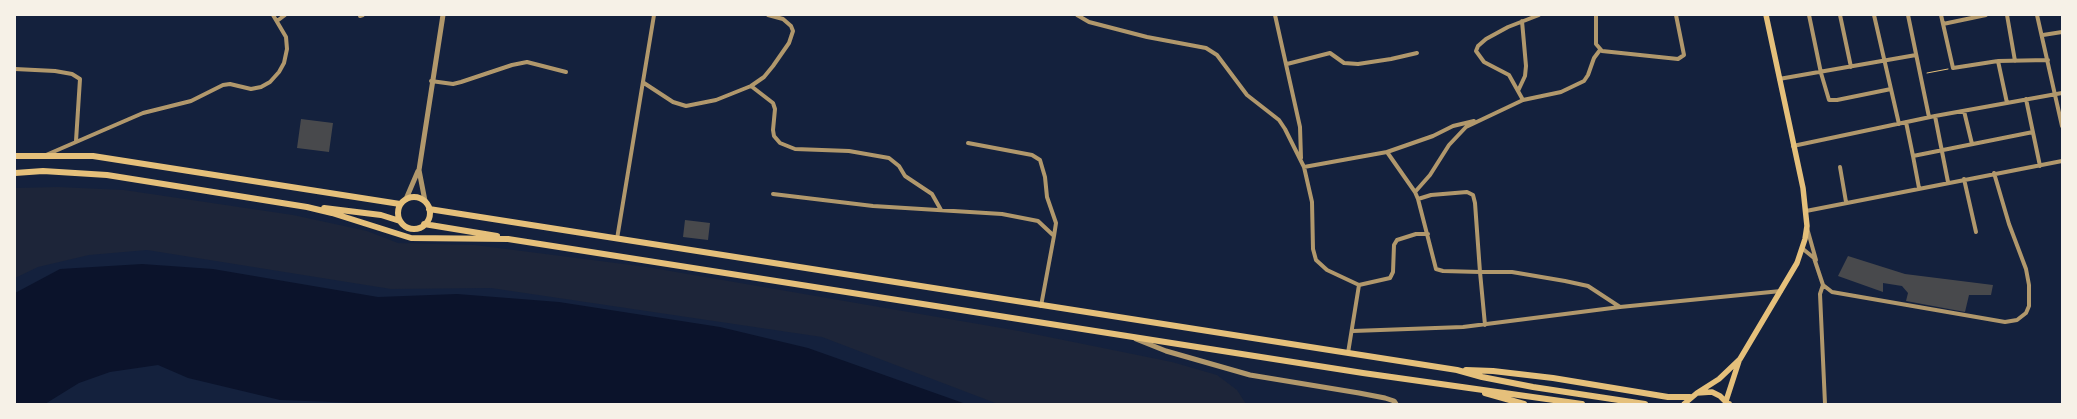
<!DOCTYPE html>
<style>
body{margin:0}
#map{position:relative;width:2077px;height:419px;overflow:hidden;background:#14213d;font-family:"Roboto Condensed",sans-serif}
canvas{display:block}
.frame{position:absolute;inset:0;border:16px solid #f6f1e7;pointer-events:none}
</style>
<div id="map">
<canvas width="2077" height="419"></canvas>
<div class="frame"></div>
</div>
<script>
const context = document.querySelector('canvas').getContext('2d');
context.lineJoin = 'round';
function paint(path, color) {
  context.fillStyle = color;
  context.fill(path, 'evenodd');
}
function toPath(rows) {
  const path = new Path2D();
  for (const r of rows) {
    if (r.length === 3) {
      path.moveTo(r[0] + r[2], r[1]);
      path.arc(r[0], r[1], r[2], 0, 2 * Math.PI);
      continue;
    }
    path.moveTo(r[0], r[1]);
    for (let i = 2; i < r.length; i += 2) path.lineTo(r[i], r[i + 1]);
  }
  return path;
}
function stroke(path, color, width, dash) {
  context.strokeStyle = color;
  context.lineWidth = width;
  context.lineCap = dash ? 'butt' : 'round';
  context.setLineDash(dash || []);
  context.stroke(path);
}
paint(toPath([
 [58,187,124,190,293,215,367,231,398,243,475,245,647,267,1019,331,1172,362,1217,375,1237,390,1246,404,998,404,822,337,491,288,391,289,147,250,89,255,38,267,15,278,15,188]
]), '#1d2539');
paint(toPath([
 [142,264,213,269,378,297,457,294,559,302,720,327,808,348,966,404,384,404,280,400,188,378,158,365,110,372,79,383,45,404,15,404,15,293,60,269]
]), '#0b132b');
paint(toPath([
 [301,119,333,123,329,152,297,148],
 [685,220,710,223,708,240,683,237],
 [1848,256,1905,274,1993,285,1991,295,1969,295,1965,312,1906,301,1908,293,1902,286,1883,283,1883,292,1838,276]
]), '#48494c');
stroke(toPath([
 [1927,73,1948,69]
]), '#e5c07b', 1);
stroke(toPath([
 [1077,15,1089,22,1147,37,1206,48,1217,55,1247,95,1279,120,1285,129,1304,167,1312,202,1313,249,1316,260,1327,270,1359,285,1348,353],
 [1275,15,1300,127,1301,158],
 [1596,15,1596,44,1602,51,1678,59,1684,55,1676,15],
 [1809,15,1821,73,1829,100,1837,100,1891,89],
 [1840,15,1851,67],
 [1874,15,1899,124],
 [1908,15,1929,117],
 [1941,15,1953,68,1998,61,2048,60],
 [2007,15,2015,61],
 [2037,15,2062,126],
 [360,16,363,15],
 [277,21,285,15],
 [1943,24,1986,15],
 [2043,35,2062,32],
 [1998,61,2007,103],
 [1287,64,1330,53,1344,63,1358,64,1391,59,1417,53],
 [15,69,55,71,72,74,80,79,76,141],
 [1779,79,1916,55],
 [431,81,453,84,461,82,512,65,527,62,566,72],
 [644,83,673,102,686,106,716,100,751,86,764,77,773,66,789,43,793,31,791,26,783,19,768,15],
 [751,86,773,103,775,109,773,130,774,136,780,143,795,149,849,151,889,158,899,166,905,176,932,194,941,210],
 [1518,91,1525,76,1526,66,1522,21],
 [2026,99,2040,166],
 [1523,100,1509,75,1484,62,1476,51,1478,46,1486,39,1508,27,1539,15],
 [1964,111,1972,144],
 [1935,116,1948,182],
 [1906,122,1913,156],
 [968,143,1032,155,1040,160,1045,177,1047,197,1056,223,1054,236],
 [1793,146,1935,116,2062,93],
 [1387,152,1433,136,1453,126,1474,121],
 [46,155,143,113,191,101,223,85,230,84,251,89,261,87,270,82,279,72,284,63,287,49,286,37,273,15],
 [1304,167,1387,152,1415,192,1418,199],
 [1840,167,1846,202],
 [1964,179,1976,232],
 [1919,188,1913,156,2033,132],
 [1415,192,1430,175,1449,145,1466,127,1523,100,1561,92,1584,81,1588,75,1594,58,1600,50],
 [773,194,873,206,1002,214,1038,221,1054,236,1041,306],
 [1806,211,2062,161],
 [1807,228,1816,260],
 [617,239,654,15],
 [1803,249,1814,258,1823,285,1832,292,2005,322,2017,320,2026,313,2029,306,2029,285,2026,269,2009,224,1994,173],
 [1359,285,1390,278,1393,272,1394,245,1397,240,1416,234,1428,234],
 [1823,285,1820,294,1825,404],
 [1485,325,1480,272,1475,203,1473,195,1467,192,1431,195,1418,199,1436,269,1443,271,1480,272,1512,272,1565,281,1588,286,1620,307],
 [1353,331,1463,327,1620,307,1781,291]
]), '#b1986c', 4);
stroke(toPath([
 [406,199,418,171],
 [425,201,419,170,443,15],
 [1136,339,1166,351,1250,375,1359,393,1385,398,1394,401,1396,404]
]), '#b1986c', 5);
stroke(toPath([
 [1697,393,1719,379,1740,359,1797,263,1805,239,1807,226,1803,188,1766,15],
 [1726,401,1739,361],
 [1684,404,1697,393,1712,392,1720,396,1728,404]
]), '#e5c07b', 5.5);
stroke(toPath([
 [15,156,93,156,400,204],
 [15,173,43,171,107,175,307,207,332,213,411,238,508,239,1363,373,1582,404],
 [414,213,16],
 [324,208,381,215,400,221],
 [429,209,1457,370,1482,377,1533,387,1645,404],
 [424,224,497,236],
 [1466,370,1493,371,1553,378,1668,397,1690,397],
 [1485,393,1524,404],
 [1728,404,1729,404]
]), '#e5c07b', 6);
</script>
